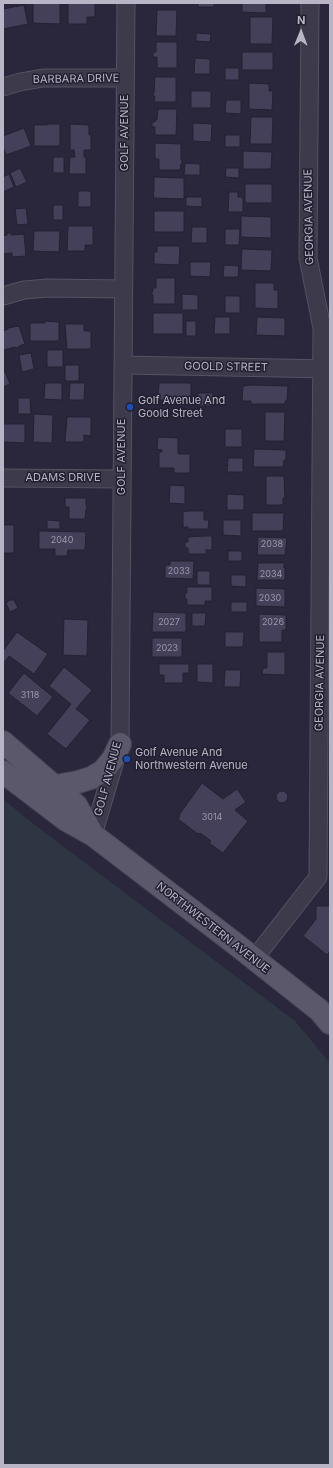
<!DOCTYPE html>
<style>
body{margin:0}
#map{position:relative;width:333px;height:1468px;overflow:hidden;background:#2a263b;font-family:Inter,sans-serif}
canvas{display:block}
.frame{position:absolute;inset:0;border:4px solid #b9b5c7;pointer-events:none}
.north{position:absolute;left:281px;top:12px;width:40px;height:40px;-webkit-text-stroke:3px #221f31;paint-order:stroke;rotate:1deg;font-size:11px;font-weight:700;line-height:16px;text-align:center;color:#b9b5c7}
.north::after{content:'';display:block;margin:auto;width:14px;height:18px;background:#b9b5c7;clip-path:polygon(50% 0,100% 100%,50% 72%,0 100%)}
</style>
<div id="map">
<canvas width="333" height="1468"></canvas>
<div class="frame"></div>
<div class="north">N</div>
</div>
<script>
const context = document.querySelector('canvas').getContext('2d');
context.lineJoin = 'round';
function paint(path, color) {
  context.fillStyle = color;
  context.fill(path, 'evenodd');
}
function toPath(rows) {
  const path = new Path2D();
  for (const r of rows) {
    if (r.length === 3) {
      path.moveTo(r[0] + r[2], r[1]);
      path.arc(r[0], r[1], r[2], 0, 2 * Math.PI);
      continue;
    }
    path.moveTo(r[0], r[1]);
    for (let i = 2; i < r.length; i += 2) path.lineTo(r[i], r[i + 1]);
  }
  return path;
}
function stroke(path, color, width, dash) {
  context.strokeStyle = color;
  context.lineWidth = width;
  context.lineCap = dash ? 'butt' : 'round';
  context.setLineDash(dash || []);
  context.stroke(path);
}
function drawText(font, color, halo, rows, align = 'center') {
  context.font = font + ' Inter,sans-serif';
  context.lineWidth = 3;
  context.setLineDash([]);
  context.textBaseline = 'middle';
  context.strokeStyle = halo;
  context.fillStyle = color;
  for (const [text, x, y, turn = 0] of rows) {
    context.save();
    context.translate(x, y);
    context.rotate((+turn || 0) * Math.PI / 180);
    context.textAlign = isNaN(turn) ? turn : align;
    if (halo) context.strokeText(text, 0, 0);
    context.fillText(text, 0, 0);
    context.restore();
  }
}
paint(toPath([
 [3,799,35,825,295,1021,330,1063,330,1465,3,1465]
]), '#2e3643');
const building = toPath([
 [33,3,60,3,60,24,33,23,33,3],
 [68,3,95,3,95,17,87,17,87,24,68,24,68,3],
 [198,3,214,3,214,7,198,7,198,3],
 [242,3,266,3,266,13,242,12,242,3],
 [24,5,28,24,3,29,3,9,24,5],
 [157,10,177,10,176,36,156,36,157,10],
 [250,17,273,17,272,44,250,44,250,17],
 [196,33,211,34,210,42,196,41,196,33],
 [156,42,177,42,177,68,157,68,157,57,153,57,153,52,156,52,156,42],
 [242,52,273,52,273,70,242,70,242,52],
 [195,58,210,59,210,74,194,74,195,58],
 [225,68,239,68,239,80,225,80,225,68],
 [155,77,176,77,176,102,154,102,155,96,153,96,153,93,154,93,155,77],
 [249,83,269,84,269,91,273,91,272,110,249,109,249,83],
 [191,91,211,91,211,108,191,108,191,91],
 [226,100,241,100,241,114,225,113,226,100],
 [158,109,177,109,176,135,155,135,155,127,152,127,152,122,155,122,155,120,157,120,158,109],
 [251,117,273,117,272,144,250,144,251,117],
 [193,123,212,124,211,142,193,141,193,123],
 [47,124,60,124,60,146,34,146,34,125,47,125,47,124],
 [70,124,89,125,89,135,91,135,91,150,84,150,84,157,86,157,86,174,69,174,70,157,75,157,74,150,70,150,70,124],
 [24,128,31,146,6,155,3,147,3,136,24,128],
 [225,135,240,135,240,147,225,147,225,135],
 [155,143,181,144,181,160,182,160,182,164,181,164,180,170,159,170,159,159,155,159,155,143],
 [243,151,272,152,271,169,243,169,243,151],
 [53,157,64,157,64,173,53,173,53,157],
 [185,163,200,164,200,175,184,175,185,163],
 [20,168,27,182,16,187,10,173,20,168],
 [226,168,239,168,239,178,225,177,226,168],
 [9,174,14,187,3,192,3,177,9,174],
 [154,177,184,178,184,199,154,198,153,191,154,191,154,177],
 [245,184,272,184,272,203,245,203,245,184],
 [78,191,91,191,91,207,78,207,78,191],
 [229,192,238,192,238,197,243,197,243,212,228,212,229,192],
 [186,197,202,197,202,207,186,206,186,197],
 [53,205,63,205,63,220,53,220,53,205],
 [26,208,28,224,17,225,15,209,26,208],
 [154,211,184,211,184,232,154,232,154,211],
 [241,216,271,217,271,238,241,237,241,216],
 [68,226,93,226,93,245,85,245,85,251,67,251,68,226],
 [192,227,207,227,207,243,191,243,192,227],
 [225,229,240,229,239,245,225,245,225,229],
 [34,231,60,231,59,252,33,251,34,231],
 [7,233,11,233,11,235,24,234,26,256,12,257,12,253,3,254,3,236,7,235,7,233],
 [157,246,180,246,179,265,154,264,154,252,157,252,157,246],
 [242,249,272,250,271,271,241,270,242,249],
 [190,262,211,262,210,277,190,276,190,262],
 [224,265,239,266,238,277,223,277,224,265],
 [156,278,175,278,175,304,153,304,153,295,152,295,152,291,153,291,153,288,156,288,156,278],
 [255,283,274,283,274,290,278,290,278,309,255,308,255,283],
 [182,294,198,295,198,310,182,310,182,294],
 [225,296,240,296,240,313,225,313,225,296],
 [153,313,183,313,183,334,153,334,153,313],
 [215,317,230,317,230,334,214,334,215,317],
 [257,317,285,318,285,336,256,335,257,317],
 [45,321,59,322,59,341,30,341,30,323,45,323,45,321],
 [186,321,196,321,196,336,186,336,186,321],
 [65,324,84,324,84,331,91,331,91,349,67,349,65,324],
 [19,326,25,344,19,346,19,347,16,348,15,347,3,350,3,331,8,329,8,328,19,326],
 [47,350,63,350,63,367,47,367,47,350],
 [31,353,34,369,22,372,19,355,31,353],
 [65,365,79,365,79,381,65,381,65,365],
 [3,367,10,384,3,387,3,367],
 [45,383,62,383,62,400,44,399,45,383],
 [70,383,85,383,84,400,69,400,70,383],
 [159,383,191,383,191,400,158,400,159,383],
 [252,385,288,386,287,401,285,401,285,404,251,404,251,401,242,401,243,386,252,385],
 [198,393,213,393,213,406,197,406,198,393],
 [18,398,30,398,31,414,18,414,18,398],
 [265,412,285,412,284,441,265,441,265,412],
 [34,414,53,415,52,443,33,442,34,414],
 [67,417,91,417,91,436,84,435,84,442,65,442,67,417],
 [3,424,25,424,25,443,3,442,3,424],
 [225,429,242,429,242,447,225,447,225,429],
 [158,437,178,438,178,454,190,454,190,473,174,473,174,468,159,468,159,452,162,452,162,450,157,449,158,437],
 [254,449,286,450,286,460,284,460,283,467,253,467,254,449],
 [228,458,243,458,243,472,227,472,228,458],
 [266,476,284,476,285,498,283,498,283,505,266,505,266,476],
 [170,485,185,486,185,504,169,503,170,485],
 [227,494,244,495,244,510,227,510,227,494],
 [65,498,86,498,86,506,87,506,87,509,86,509,85,519,69,519,69,507,65,507,65,498],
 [188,511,204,511,204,520,209,520,208,529,188,529,188,527,183,527,183,512,188,511],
 [252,513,284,513,283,531,252,531,252,513],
 [47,520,60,521,60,529,47,529,47,520],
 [223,520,241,520,241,536,223,535,223,520],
 [3,525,14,525,14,553,3,553,3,525],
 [39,531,86,532,85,550,68,550,67,556,55,556,55,549,39,549,39,531],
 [204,536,212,536,212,550,206,550,206,554,188,554,188,548,185,548,185,542,188,542,188,537,204,536],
 [258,537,287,538,285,555,257,555,258,537],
 [228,551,242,551,242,561,228,561,228,551],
 [170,561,194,561,193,579,165,578,165,565,170,565,170,561],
 [258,563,284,563,284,568,285,568,285,580,257,580,258,563],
 [197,571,210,571,210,585,197,585,197,571],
 [231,575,246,575,246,587,231,586,231,575],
 [187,587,212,587,212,601,205,601,205,605,187,605,187,599,185,599,185,593,187,593,187,587],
 [256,588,285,589,285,607,256,606,256,588],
 [10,600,14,600,18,608,10,612,6,603,10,600],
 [231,602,247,602,247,612,231,612,231,602],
 [153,612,186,613,186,632,152,632,153,612],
 [192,613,206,613,205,626,192,626,192,613],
 [259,614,286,615,286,630,282,630,282,642,259,642,259,614],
 [64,619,88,620,87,656,63,655,64,619],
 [17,632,48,654,34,674,9,656,3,664,3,651,17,632],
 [225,632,244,632,243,647,225,647,225,632],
 [152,638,182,638,182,657,152,657,152,638],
 [267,652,285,652,285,675,262,674,263,668,267,668,267,652],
 [159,664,189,664,189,673,183,673,183,683,164,683,164,675,159,675,159,664],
 [197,664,213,664,213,683,197,682,197,664],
 [64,667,92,690,76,709,90,720,66,749,47,734,71,704,49,686,64,667],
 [225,670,241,670,240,687,224,687,225,670],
 [24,673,53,697,37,716,8,693,24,673],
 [202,783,223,799,237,789,246,802,235,810,248,821,223,853,209,843,211,841,200,833,198,834,178,819,180,816,179,815,202,783],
 [282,797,6],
 [316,906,330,906,330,951,327,955,303,936,316,919,316,906]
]);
paint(building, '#454059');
stroke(building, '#242133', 1);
const street = toPath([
 [3,87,20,82,43,78,125,78],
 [3,296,24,290,48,288,123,289],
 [123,365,330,369],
 [3,478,122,479],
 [93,835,120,744,126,3],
 [254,959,318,877,322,328,308,258,310,3]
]);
const primary = toPath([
 [3,742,76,805,93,835],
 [3,772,66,820,93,835,233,942,319,1010,330,1023],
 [56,786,78,782,91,778,103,771,113,759,120,744]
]);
stroke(street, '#555264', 19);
stroke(primary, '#464355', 24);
stroke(street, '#3d3a4c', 17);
stroke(primary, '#5b586c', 22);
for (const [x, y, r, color] of [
 [130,407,4,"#1a4fb4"],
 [127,759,4,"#1a4fb4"]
]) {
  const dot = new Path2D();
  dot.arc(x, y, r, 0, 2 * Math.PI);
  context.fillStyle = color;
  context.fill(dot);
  stroke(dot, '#221f31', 1.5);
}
drawText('9px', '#9c98ac', null, [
 ["2040",62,540],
 ["2038",272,544],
 ["2033",179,571],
 ["2034",271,574],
 ["2030",270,598],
 ["2027",169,622],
 ["2026",273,622],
 ["2023",167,648],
 ["3118",30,695],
 ["3014",212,817]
]);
drawText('11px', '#b9b5c7', '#221f31', [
 ["BARBARA DRIVE",76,79,-1],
 ["GOLF AVENUE",125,133,-90],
 ["GEORGIA AVENUE",309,217,-91],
 ["GOOLD STREET",226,367,1],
 ["GOLF AVENUE",122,457,-90],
 ["ADAMS DRIVE",63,478],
 ["GEORGIA AVENUE",320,683,-89],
 ["GOLF AVENUE",108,779,-75],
 ["NORTHWESTERN AVENUE",213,928,38]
]);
drawText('11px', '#b9b5c7', '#221f31', [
 ["Golf Avenue And",138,401],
 ["Goold Street",138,414],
 ["Golf Avenue And",135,753],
 ["Northwestern Avenue",135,766]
], 'left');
</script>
